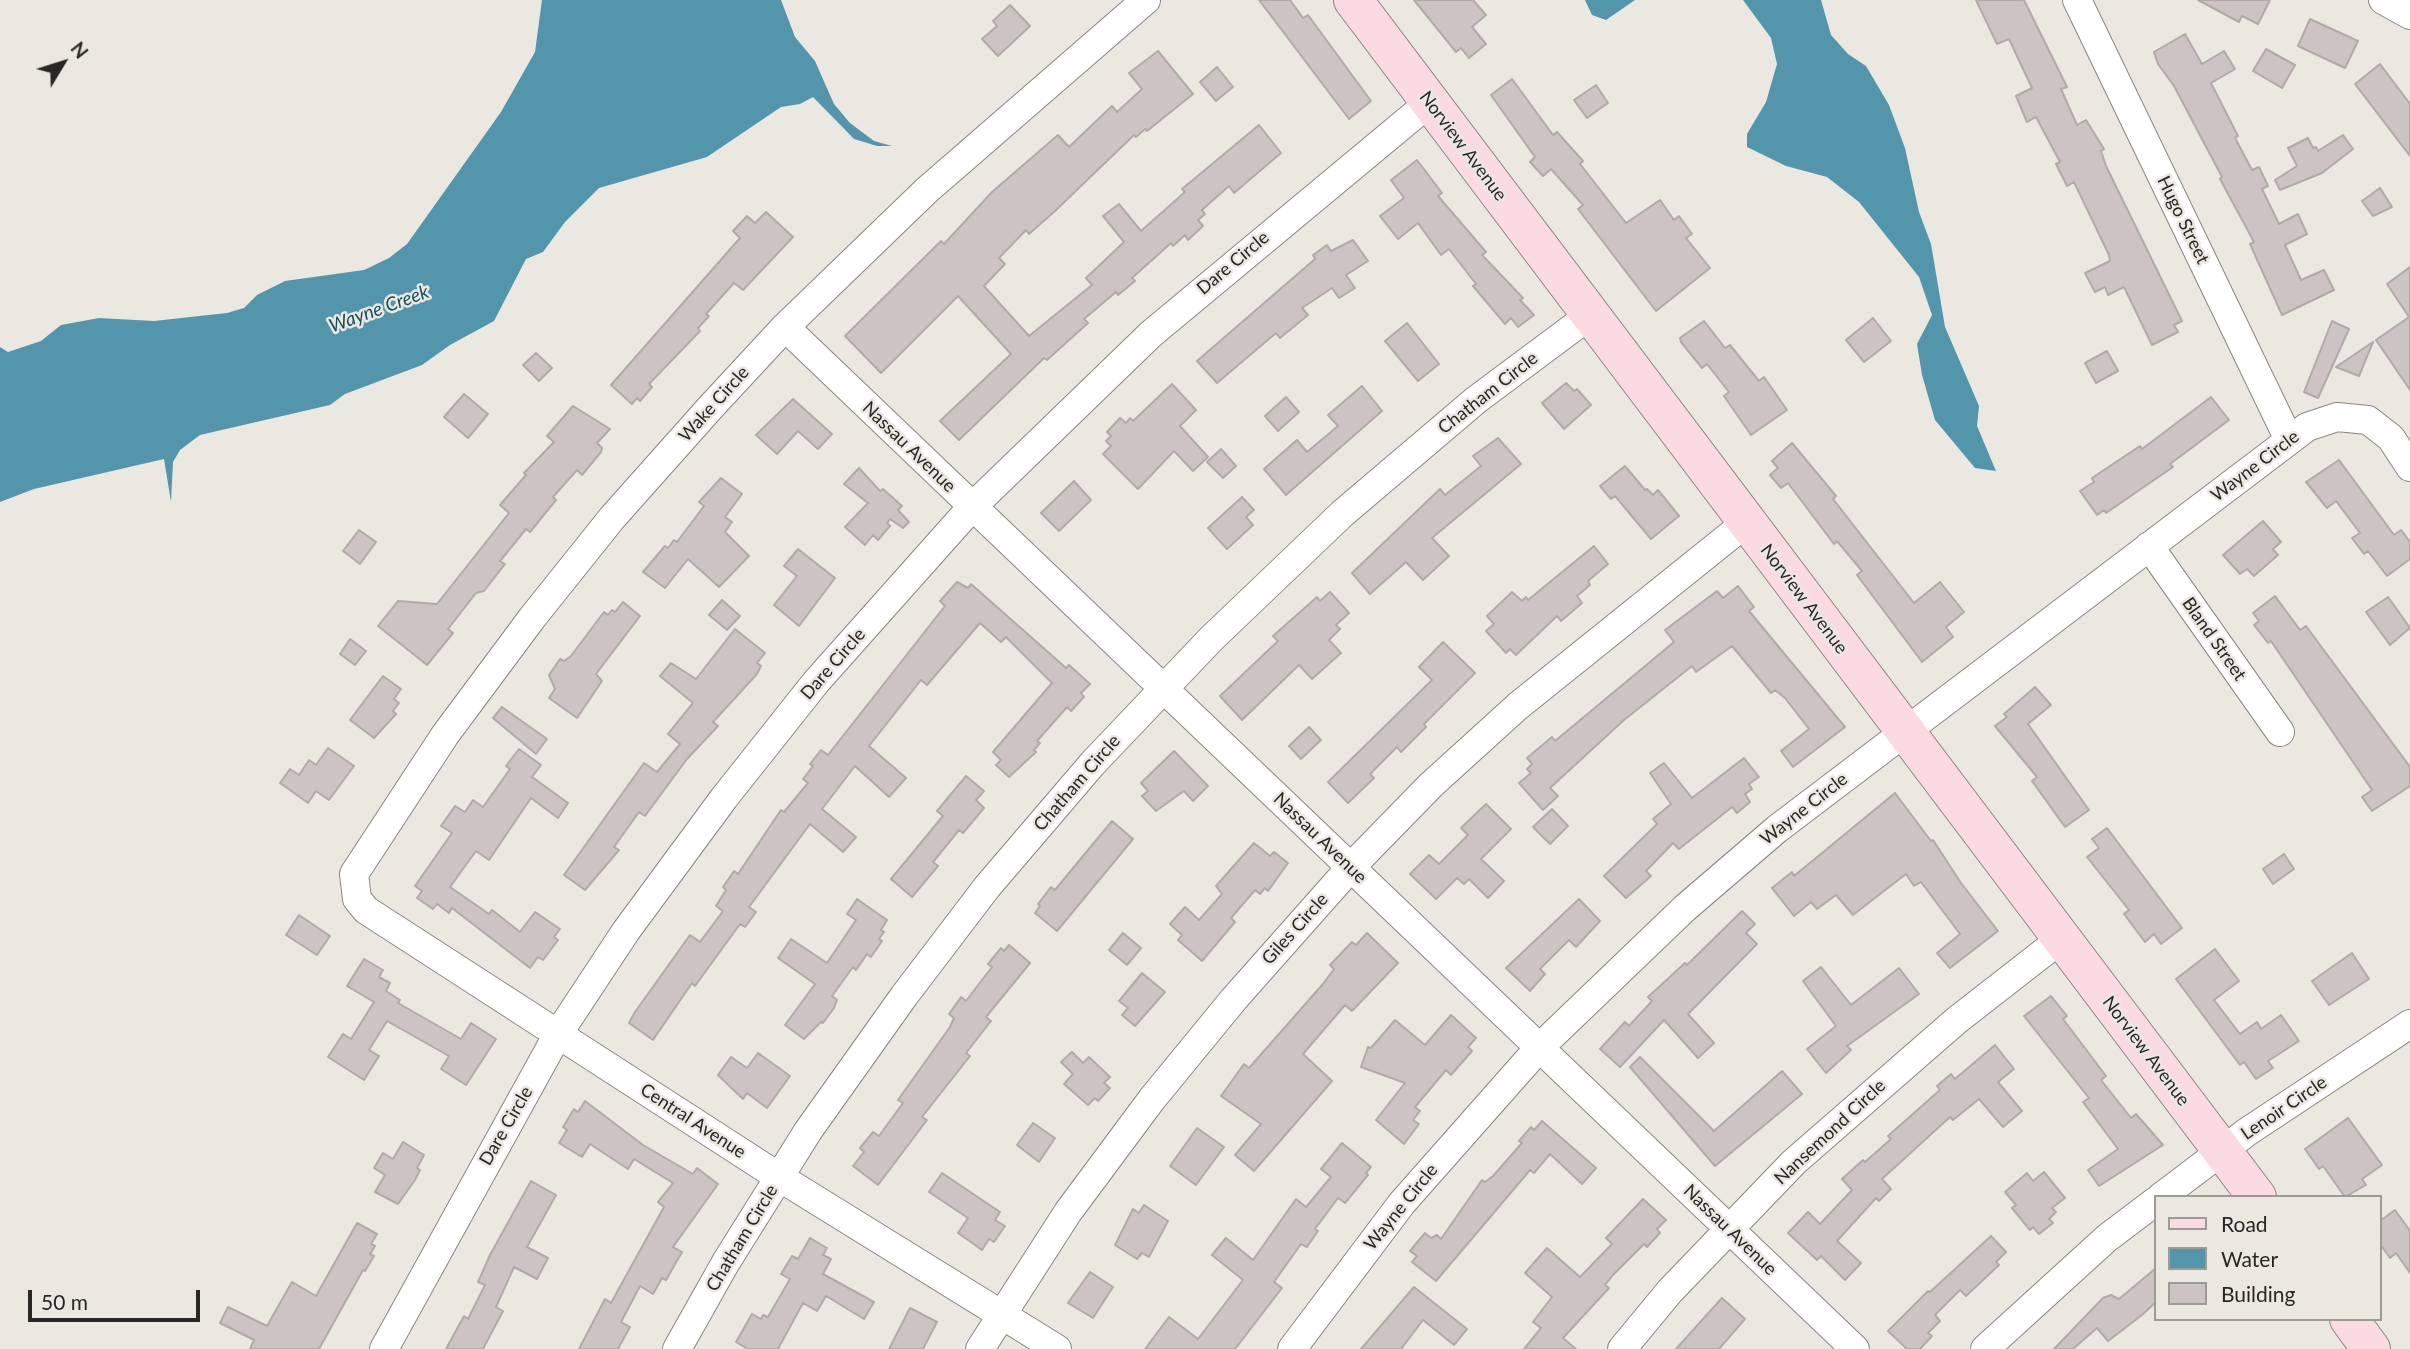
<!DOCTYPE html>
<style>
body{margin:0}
#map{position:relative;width:2410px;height:1349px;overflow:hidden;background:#ebe8e2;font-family:Lato,sans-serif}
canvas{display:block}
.legend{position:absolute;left:2154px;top:1195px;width:228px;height:126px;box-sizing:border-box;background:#ebe8e2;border:2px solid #9d9b96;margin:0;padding:9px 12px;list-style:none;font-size:21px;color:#282725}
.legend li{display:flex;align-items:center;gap:14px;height:35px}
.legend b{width:35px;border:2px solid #9d9b96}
.north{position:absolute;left:28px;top:28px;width:70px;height:70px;-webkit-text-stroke:5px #ebe8e2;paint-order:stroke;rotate:52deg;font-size:19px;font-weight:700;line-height:28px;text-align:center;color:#282725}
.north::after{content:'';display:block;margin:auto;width:24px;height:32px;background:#282725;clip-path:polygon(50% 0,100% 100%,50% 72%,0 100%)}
.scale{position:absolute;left:28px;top:1290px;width:172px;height:32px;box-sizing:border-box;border:4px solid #282725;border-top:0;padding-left:9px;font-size:21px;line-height:24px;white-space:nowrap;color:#282725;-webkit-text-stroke:5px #ebe8e2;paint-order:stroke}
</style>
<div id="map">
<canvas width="2410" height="1349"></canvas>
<ul class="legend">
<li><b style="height:9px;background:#fcdae2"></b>Road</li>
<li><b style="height:19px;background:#5396ac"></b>Water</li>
<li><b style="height:19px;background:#cbc4c3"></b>Building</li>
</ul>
<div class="north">N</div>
<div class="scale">50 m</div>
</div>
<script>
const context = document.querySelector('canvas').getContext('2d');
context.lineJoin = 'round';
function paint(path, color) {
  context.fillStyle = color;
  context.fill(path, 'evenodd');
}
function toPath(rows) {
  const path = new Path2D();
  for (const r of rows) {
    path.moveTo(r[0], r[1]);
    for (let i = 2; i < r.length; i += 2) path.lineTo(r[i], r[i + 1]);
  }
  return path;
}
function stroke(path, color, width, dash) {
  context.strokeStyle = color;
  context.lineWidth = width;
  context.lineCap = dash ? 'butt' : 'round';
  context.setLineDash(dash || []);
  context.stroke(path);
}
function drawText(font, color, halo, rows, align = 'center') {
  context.font = font + ' Lato,sans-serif';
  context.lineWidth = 5;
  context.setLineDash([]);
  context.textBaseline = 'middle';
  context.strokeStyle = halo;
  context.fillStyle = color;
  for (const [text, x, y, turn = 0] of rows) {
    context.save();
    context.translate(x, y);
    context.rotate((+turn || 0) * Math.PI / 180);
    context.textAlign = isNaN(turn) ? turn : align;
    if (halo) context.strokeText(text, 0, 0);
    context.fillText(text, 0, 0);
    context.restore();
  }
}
paint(toPath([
 [542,0,781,0,795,37,815,61,834,104,850,123,874,141,892,146,877,146,854,139,813,97,800,104,781,107,707,157,599,188,565,222,543,252,526,259,494,321,450,345,422,365,345,394,330,405,200,435,180,450,173,462,171,502,164,459,34,489,0,502,0,347,8,352,41,341,61,325,99,318,154,321,227,313,244,308,257,295,285,281,364,270,389,258,407,244,501,112,535,52],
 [1585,0,1635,0,1606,20,1592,15],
 [1743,0,1821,0,1831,35,1848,54,1866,66,1889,105,1905,148,1919,212,1931,244,1945,327,1979,406,1977,426,1996,471,1975,468,1935,420,1922,375,1917,344,1932,315,1919,277,1859,202,1827,177,1786,166,1747,147,1747,134,1766,102,1777,64,1771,38]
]), '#5396ac');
const building = toPath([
 [1259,0,1290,0,1303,18,1308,15,1371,101,1349,119,1259,0],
 [1414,0,1473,0,1486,15,1472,27,1486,44,1469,58,1461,48,1456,52,1414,0],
 [1976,0,2024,0,2067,87,2061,89,2077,125,2086,120,2104,149,2101,151,2106,166,2182,321,2174,325,2178,332,2152,345,2124,287,2108,295,2105,287,2095,292,2085,273,2110,261,2109,255,2074,182,2067,186,2056,164,2060,162,2036,117,2027,122,2016,96,2032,88,2009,39,1997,44,1976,0],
 [2198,0,2270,0,2258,24,2242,16,2239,22,2198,0],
 [1010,5,1030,26,998,56,982,39,997,26,993,21,1010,5],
 [2310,19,2358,41,2345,68,2298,46,2310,19],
 [2185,34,2202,64,2224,51,2235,69,2211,83,2238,136,2235,138,2252,170,2259,167,2268,186,2262,189,2279,224,2298,214,2307,234,2285,245,2301,280,2324,270,2334,290,2282,315,2250,244,2254,242,2220,179,2222,177,2174,86,2158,64,2154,52,2185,34],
 [2266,49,2295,65,2282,88,2253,71,2266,49],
 [1158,51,1193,94,1147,131,1145,129,1136,137,1134,135,1055,211,1029,234,1026,230,999,258,1005,264,984,286,1029,336,1092,285,1086,278,1124,242,1103,216,1119,204,1141,231,1185,192,1182,189,1259,125,1281,153,1234,193,1229,186,1202,210,1205,214,1198,220,1203,226,1188,240,1185,235,1173,246,1171,243,1132,278,1135,281,1118,295,1116,292,1084,319,1088,323,1047,360,1044,358,959,440,940,421,1011,354,958,296,881,373,845,336,941,241,944,244,992,192,1058,135,1069,147,1112,106,1117,112,1142,89,1129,73,1158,51],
 [2380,64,2410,104,2410,156,2355,84,2380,64],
 [1217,67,1233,87,1216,101,1200,82,1217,67],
 [1512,79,1553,135,1557,132,1583,161,1580,164,1626,223,1660,200,1674,220,1679,216,1692,234,1686,238,1710,268,1656,311,1578,209,1583,205,1551,169,1543,176,1530,162,1535,157,1491,95,1512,79],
 [1596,85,1608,103,1587,118,1574,100,1596,85],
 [2343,135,2353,149,2322,173,2280,190,2275,180,2297,166,2288,148,2308,138,2313,148,2316,147,2318,151,2343,135],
 [1417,160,1442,193,1438,196,1486,252,1482,255,1523,298,1520,300,1534,315,1518,327,1511,318,1505,324,1473,286,1476,284,1449,249,1441,255,1418,223,1398,239,1380,216,1404,198,1391,180,1417,160],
 [2380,188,2392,207,2373,216,2362,201,2380,188],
 [766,212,793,237,743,290,734,283,706,314,709,316,698,328,700,331,649,384,652,387,640,401,637,398,632,404,611,385,740,238,733,231,747,216,755,223,766,212],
 [1353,240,1368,261,1346,275,1355,288,1339,298,1332,288,1302,308,1308,315,1280,338,1276,333,1217,383,1197,361,1315,259,1313,255,1327,245,1331,251,1353,240],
 [2410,267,2410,390,2376,340,2409,317,2387,284,2410,267],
 [1873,318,1891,341,1864,362,1846,340,1873,318],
 [1704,321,1725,348,1730,345,1759,381,1764,377,1787,410,1751,435,1724,396,1729,392,1707,364,1702,368,1681,342,1680,338,1704,321],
 [2332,321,2349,329,2318,398,2304,392,2332,321],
 [1407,323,1439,364,1418,381,1385,341,1407,323],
 [2373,342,2359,376,2336,367,2373,342],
 [2107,351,2118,371,2096,383,2085,363,2107,351],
 [536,353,552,368,539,381,523,365,536,353],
 [1566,383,1574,391,1577,389,1591,405,1564,429,1542,403,1566,383],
 [1172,384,1196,410,1180,426,1208,457,1193,471,1174,451,1138,489,1103,454,1111,446,1106,441,1111,436,1107,432,1120,418,1126,423,1130,418,1133,421,1172,384],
 [1362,386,1382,411,1286,495,1264,469,1297,440,1307,452,1338,426,1328,415,1362,386],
 [464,394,488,414,468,438,444,417,464,394],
 [1286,397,1299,412,1278,431,1265,416,1286,397],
 [2211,397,2229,420,2170,464,2173,467,2106,513,2104,510,2097,515,2080,491,2094,482,2092,478,2140,446,2142,449,2211,397],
 [793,399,832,434,818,449,798,431,777,454,756,435,793,399],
 [573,406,610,429,597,443,602,448,601,452,582,475,577,470,553,497,556,500,530,532,526,529,500,561,505,564,484,591,476,593,448,629,453,633,427,665,378,626,398,601,437,604,509,513,500,505,526,475,524,473,554,442,547,436,573,406],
 [1498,438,1521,464,1432,538,1449,556,1423,580,1406,562,1370,594,1352,573,1440,489,1445,495,1481,466,1473,456,1498,438],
 [1792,443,1836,496,1833,499,1914,603,1940,582,1964,612,1946,627,1953,637,1922,662,1857,575,1862,571,1837,541,1834,544,1788,483,1781,488,1770,475,1778,468,1772,461,1792,443],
 [1221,449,1236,466,1223,478,1207,462,1221,449],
 [2339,460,2394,535,2401,530,2410,542,2410,559,2387,576,2368,551,2364,554,2352,538,2360,533,2336,501,2327,508,2306,482,2339,460],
 [1625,466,1645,490,1647,489,1653,495,1658,490,1679,516,1651,539,1615,496,1611,499,1600,486,1625,466],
 [859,468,880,491,883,489,902,506,898,510,909,522,903,528,890,519,887,523,890,526,878,540,873,535,865,545,845,527,868,503,844,484,859,468],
 [721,478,742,494,725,517,732,522,725,532,749,556,719,587,688,559,665,588,643,572,665,546,668,548,674,540,677,542,704,506,699,502,721,478],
 [1074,481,1091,500,1059,531,1041,513,1074,481],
 [1242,497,1254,510,1246,517,1253,525,1227,549,1208,528,1242,497],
 [2263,521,2281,542,2273,549,2278,555,2254,576,2247,569,2240,574,2223,555,2263,521],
 [359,530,376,542,360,564,343,551,359,530],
 [1594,546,1608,564,1588,581,1590,585,1577,596,1582,603,1561,621,1557,616,1516,655,1510,649,1506,653,1486,631,1494,624,1487,616,1512,592,1522,601,1526,597,1528,600,1594,546],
 [798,549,835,578,799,626,774,605,797,576,784,566,798,549],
 [957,582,968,588,971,584,1066,668,1069,665,1090,684,1081,693,1084,697,1071,711,1067,707,1037,741,1040,743,1034,750,1036,752,1009,777,996,765,1001,760,993,752,1052,683,1006,637,1001,642,980,623,927,685,921,680,869,746,906,778,889,797,855,766,822,809,856,837,843,852,810,824,749,907,756,912,745,927,740,924,695,986,692,983,653,1040,629,1023,635,1012,690,935,700,942,723,911,716,906,726,890,723,887,734,871,738,874,781,810,784,812,808,783,803,779,813,766,810,764,821,750,828,755,945,606,940,601,957,582],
 [1738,586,1754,607,1749,611,1845,727,1793,767,1781,751,1809,729,1785,698,1775,690,1771,693,1732,646,1696,672,1692,666,1624,720,1550,788,1558,796,1543,810,1519,783,1531,773,1527,769,1532,764,1527,758,1552,737,1555,741,1674,642,1665,630,1717,591,1723,598,1738,586],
 [1330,592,1349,613,1336,625,1340,629,1329,640,1341,653,1312,679,1299,665,1242,720,1220,696,1278,641,1273,636,1317,597,1320,601,1330,592],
 [2275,596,2300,630,2306,626,2410,767,2410,786,2372,811,2362,797,2372,790,2271,641,2268,643,2254,625,2259,621,2253,613,2275,596],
 [2388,597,2410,628,2390,645,2366,612,2388,597],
 [722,600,740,616,727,630,709,615,722,600],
 [623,602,640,616,596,674,602,681,577,718,549,698,555,689,549,675,560,659,564,661,571,656,604,612,608,615,612,610,615,612,623,602],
 [735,629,765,653,757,663,761,666,757,674,713,722,718,726,687,759,645,816,639,812,614,847,619,850,585,890,564,875,644,763,657,772,680,744,668,734,693,703,660,676,671,663,696,679,735,629],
 [350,639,366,651,355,665,340,654,350,639],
 [1443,642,1475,673,1424,724,1426,727,1401,752,1397,747,1370,774,1374,778,1348,803,1328,782,1432,680,1419,667,1443,642],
 [383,676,401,689,394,699,399,703,393,711,396,714,374,738,350,720,383,676],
 [2035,687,2051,705,2028,724,2089,810,2065,827,2032,781,2037,777,1995,726,2007,717,2004,714,2035,687],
 [502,707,547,739,536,754,493,718,502,707],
 [1309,727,1321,740,1301,759,1289,746,1309,727],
 [328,748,354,766,329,800,316,791,308,803,280,783,290,769,299,775,309,760,316,765,328,748],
 [519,749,541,765,532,777,568,803,558,818,531,798,489,860,476,851,450,887,489,914,492,910,520,932,535,912,560,929,554,937,558,940,543,960,538,957,530,968,452,908,449,913,437,904,433,909,417,898,422,891,415,886,452,833,441,826,455,806,465,812,473,800,483,807,510,769,506,766,519,749],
 [1174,751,1208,786,1193,801,1184,791,1156,811,1142,796,1148,791,1141,783,1174,751],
 [1744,758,1759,777,1749,784,1752,789,1745,794,1750,802,1737,813,1732,807,1679,849,1673,843,1646,871,1651,876,1626,898,1604,876,1657,824,1653,819,1671,804,1650,773,1664,763,1692,798,1744,758],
 [966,776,984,791,976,800,984,808,963,833,959,830,933,862,938,866,912,897,891,879,943,816,937,811,966,776],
 [1895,793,1931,841,1933,840,1961,883,1998,931,1950,968,1937,953,1960,934,1921,882,1914,886,1906,874,1853,915,1836,895,1817,909,1811,902,1794,916,1772,888,1792,872,1794,876,1895,793],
 [1486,804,1511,829,1481,859,1504,881,1488,898,1469,879,1464,884,1457,878,1436,899,1410,874,1429,855,1439,864,1468,835,1461,828,1486,804],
 [1552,809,1568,826,1550,844,1533,827,1552,809],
 [1112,821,1133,839,1057,931,1035,913,1040,906,1038,904,1051,887,1055,890,1112,821],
 [2107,828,2182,928,2161,944,2154,934,2145,942,2124,914,2129,910,2087,857,2099,848,2092,839,2107,828],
 [1254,843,1270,856,1274,852,1288,863,1268,891,1265,888,1260,894,1255,890,1231,918,1235,922,1202,961,1178,940,1182,935,1170,924,1185,907,1199,920,1222,894,1216,886,1254,843],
 [2284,854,2294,869,2273,884,2263,869,2284,854],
 [857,899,887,920,881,930,884,932,879,939,882,941,871,957,867,954,856,970,853,967,832,996,837,1000,834,1008,823,1023,821,1022,804,1039,785,1025,815,984,778,958,791,939,827,963,856,920,847,914,857,899],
 [1579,899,1600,921,1576,947,1569,940,1540,969,1545,974,1530,991,1506,968,1579,899],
 [1742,911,1755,924,1746,933,1757,944,1688,1014,1714,1043,1698,1058,1664,1020,1620,1067,1600,1049,1625,1022,1629,1026,1652,1001,1648,997,1685,963,1687,965,1742,911],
 [299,915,330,936,317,955,286,935,299,915],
 [1123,933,1141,948,1127,965,1109,950,1123,933],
 [1367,933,1398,963,1352,1011,1345,1005,1303,1054,1332,1081,1254,1171,1235,1155,1261,1124,1221,1096,1244,1064,1249,1068,1323,984,1334,969,1330,965,1352,942,1356,945,1367,933],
 [1009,945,1030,963,986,1017,991,1021,966,1053,970,1056,922,1117,927,1120,878,1185,853,1166,864,1152,860,1148,873,1132,879,1136,903,1103,898,1100,950,1027,954,1018,949,1014,961,997,966,1001,992,967,988,964,1001,948,1004,951,1009,945],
 [2215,949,2239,981,2214,1000,2240,1034,2257,1022,2261,1029,2281,1015,2299,1041,2268,1061,2273,1068,2256,1079,2244,1062,2240,1065,2176,979,2215,949],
 [2352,953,2369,979,2329,1005,2312,981,2352,953],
 [364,959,383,970,379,977,390,983,386,991,400,1000,398,1003,461,1039,471,1023,496,1039,466,1085,441,1069,449,1056,387,1021,369,1050,379,1056,364,1080,328,1057,343,1034,351,1039,374,1002,347,986,364,959],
 [1821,967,1851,1005,1899,968,1919,994,1847,1046,1851,1050,1826,1073,1807,1049,1836,1026,1803,981,1821,967],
 [1142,973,1165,992,1135,1026,1122,1015,1128,1008,1119,1001,1142,973],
 [2051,996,2067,1016,2063,1019,2106,1076,2101,1080,2131,1118,2136,1114,2163,1145,2099,1186,2088,1170,2118,1149,2083,1102,2089,1098,2024,1016,2051,996],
 [1451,1015,1476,1038,1468,1047,1472,1051,1451,1075,1446,1070,1415,1107,1420,1111,1413,1120,1419,1124,1404,1144,1376,1120,1405,1083,1361,1067,1368,1047,1371,1048,1395,1020,1425,1045,1451,1015],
 [1995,1045,2014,1069,1998,1082,2022,1111,2003,1127,1979,1099,1953,1120,1950,1117,1882,1179,1891,1189,1879,1201,1876,1198,1837,1241,1861,1263,1845,1280,1821,1256,1817,1260,1788,1233,1808,1212,1820,1224,1852,1190,1842,1179,1863,1160,1865,1162,1891,1139,1888,1136,1940,1090,1937,1086,1951,1074,1955,1079,1995,1045],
 [1072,1052,1083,1063,1089,1057,1110,1077,1104,1083,1110,1088,1098,1101,1095,1098,1088,1105,1064,1084,1073,1074,1061,1062,1072,1052],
 [758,1053,790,1076,767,1108,747,1093,743,1099,718,1075,731,1057,747,1068,758,1053],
 [1640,1057,1714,1131,1782,1071,1802,1094,1715,1166,1630,1067,1640,1057],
 [585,1101,643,1145,693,1174,697,1168,718,1184,673,1247,682,1252,666,1280,662,1278,653,1294,640,1286,621,1322,630,1327,618,1349,579,1349,605,1299,611,1303,664,1207,658,1202,673,1183,634,1159,628,1169,590,1144,582,1157,559,1143,567,1130,563,1127,574,1109,578,1112,585,1101],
 [2348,1118,2382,1165,2362,1179,2366,1185,2345,1197,2323,1166,2319,1169,2305,1149,2348,1118],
 [1542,1121,1596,1168,1582,1184,1550,1154,1534,1173,1530,1170,1436,1281,1412,1262,1417,1256,1410,1251,1425,1233,1431,1238,1437,1235,1441,1239,1482,1180,1485,1182,1493,1176,1522,1143,1519,1141,1531,1127,1534,1130,1542,1121],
 [1033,1123,1055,1138,1039,1162,1017,1145,1033,1123],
 [1197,1128,1224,1147,1196,1185,1170,1166,1197,1128],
 [403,1142,424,1155,417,1168,420,1170,415,1180,398,1204,375,1192,385,1175,374,1168,383,1153,393,1159,403,1142],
 [1342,1143,1371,1167,1366,1173,1368,1175,1345,1203,1338,1198,1315,1229,1318,1231,1307,1247,1301,1244,1274,1282,1282,1288,1235,1349,1145,1349,1169,1317,1198,1339,1243,1280,1212,1255,1226,1238,1253,1260,1296,1199,1306,1207,1331,1177,1321,1169,1342,1143],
 [2044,1172,2065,1198,2052,1208,2056,1212,2049,1219,2053,1223,2039,1234,2033,1227,2030,1230,2012,1208,2016,1205,2005,1192,2027,1173,2033,1181,2044,1172],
 [942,1173,1000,1212,995,1220,1005,1226,994,1242,989,1239,982,1250,958,1233,968,1218,929,1192,942,1173],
 [531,1181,556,1195,527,1247,548,1258,537,1279,514,1267,496,1307,503,1311,483,1349,446,1349,464,1316,468,1319,485,1285,478,1282,490,1255,531,1181],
 [1643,1199,1666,1220,1657,1229,1660,1233,1647,1247,1644,1244,1613,1275,1605,1285,1609,1288,1563,1338,1576,1349,1524,1349,1541,1328,1533,1322,1552,1297,1525,1273,1547,1248,1580,1277,1612,1244,1606,1238,1643,1199],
 [1144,1205,1168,1221,1149,1257,1142,1253,1137,1259,1115,1245,1133,1209,1139,1213,1144,1205],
 [2395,1210,2410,1231,2410,1273,2396,1253,2390,1258,2380,1244,2380,1221,2395,1210],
 [357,1223,377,1234,371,1244,375,1246,370,1254,374,1256,365,1271,363,1270,319,1349,250,1349,254,1340,220,1323,228,1307,267,1326,292,1282,316,1296,357,1223],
 [1991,1236,2006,1252,1996,1262,1999,1265,1966,1296,1960,1290,1935,1315,1940,1321,1928,1333,1932,1336,1920,1349,1907,1349,1888,1331,1928,1291,1930,1292,1991,1236],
 [810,1238,827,1248,823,1255,831,1259,823,1274,874,1302,864,1319,826,1296,817,1311,803,1303,778,1349,748,1349,736,1342,752,1314,761,1319,763,1315,768,1317,790,1279,781,1274,792,1256,798,1259,810,1238],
 [2156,1268,2156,1302,2142,1315,2108,1341,2097,1328,2073,1349,2054,1349,2103,1298,2111,1295,2119,1299,2156,1268],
 [1090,1272,1113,1287,1093,1318,1068,1303,1090,1272],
 [1414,1287,1467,1329,1454,1345,1423,1320,1401,1349,1361,1349,1414,1287],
 [1722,1298,1745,1319,1719,1349,1676,1349,1722,1298],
 [910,1308,937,1322,923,1349,889,1349,910,1308]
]);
paint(building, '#cbc4c3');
stroke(building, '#b1aaa9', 2);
const street = toPath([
 [2077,0,2289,440],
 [2383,0,2410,15],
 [785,327,1855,1349],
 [2149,546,2280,732],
 [2161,1197,2247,1132,2410,1024],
 [384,1349,558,1034,626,931,724,798,816,682,971,508,1151,334,1430,102],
 [677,1349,726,1262,808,1131,904,996,987,887,1093,763,1211,639,1343,513,1476,400,1590,315],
 [980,1349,1068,1212,1152,1099,1234,999,1351,867,1431,785,1518,706,1747,522],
 [1057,1349,779,1177,366,910,357,899,354,874,445,735,532,618,612,518,709,409,785,327,927,190,1146,0],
 [1292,1349,1402,1203,1539,1048,1685,908,1777,829,2307,427,2337,417,2368,420,2391,438,2410,467],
 [1622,1349,1670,1291,1794,1162,1957,1020,2061,939],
 [1985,1349,2107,1238,2156,1201]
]);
const secondary = toPath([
 [1353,0,2257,1197],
 [2349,1319,2371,1349]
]);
stroke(street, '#898681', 30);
stroke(secondary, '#898681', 40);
stroke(street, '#fff', 28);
stroke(secondary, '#fcdae2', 38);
drawText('18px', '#282725', '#ebe8e2', [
 ["Norview Avenue",1463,146,53],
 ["Hugo Street",2183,220,64],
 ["Dare Circle",1233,263,-40],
 ["Chatham Circle",1488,393,-38],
 ["Wake Circle",714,404,-48],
 ["Nassau Avenue",909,447,44],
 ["Wayne Circle",2255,466,-37],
 ["Norview Avenue",1804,599,53],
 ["Bland Street",2214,639,55],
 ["Dare Circle",833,664,-49],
 ["Chatham Circle",1077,783,-49],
 ["Wayne Circle",1804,809,-38],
 ["Nassau Avenue",1320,838,44],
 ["Giles Circle",1295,929,-48],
 ["Norview Avenue",2146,1051,53],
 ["Lenoir Circle",2284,1108,-34],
 ["Central Avenue",693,1121,33],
 ["Dare Circle",506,1126,-60],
 ["Nansemond Circle",1830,1132,-43],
 ["Wayne Circle",1401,1207,-51],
 ["Nassau Avenue",1730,1230,44],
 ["Chatham Circle",742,1238,-59]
]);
drawText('italic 19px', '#164f60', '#ebe8e2', [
 ["Wayne Creek",379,309,-20]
]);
</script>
